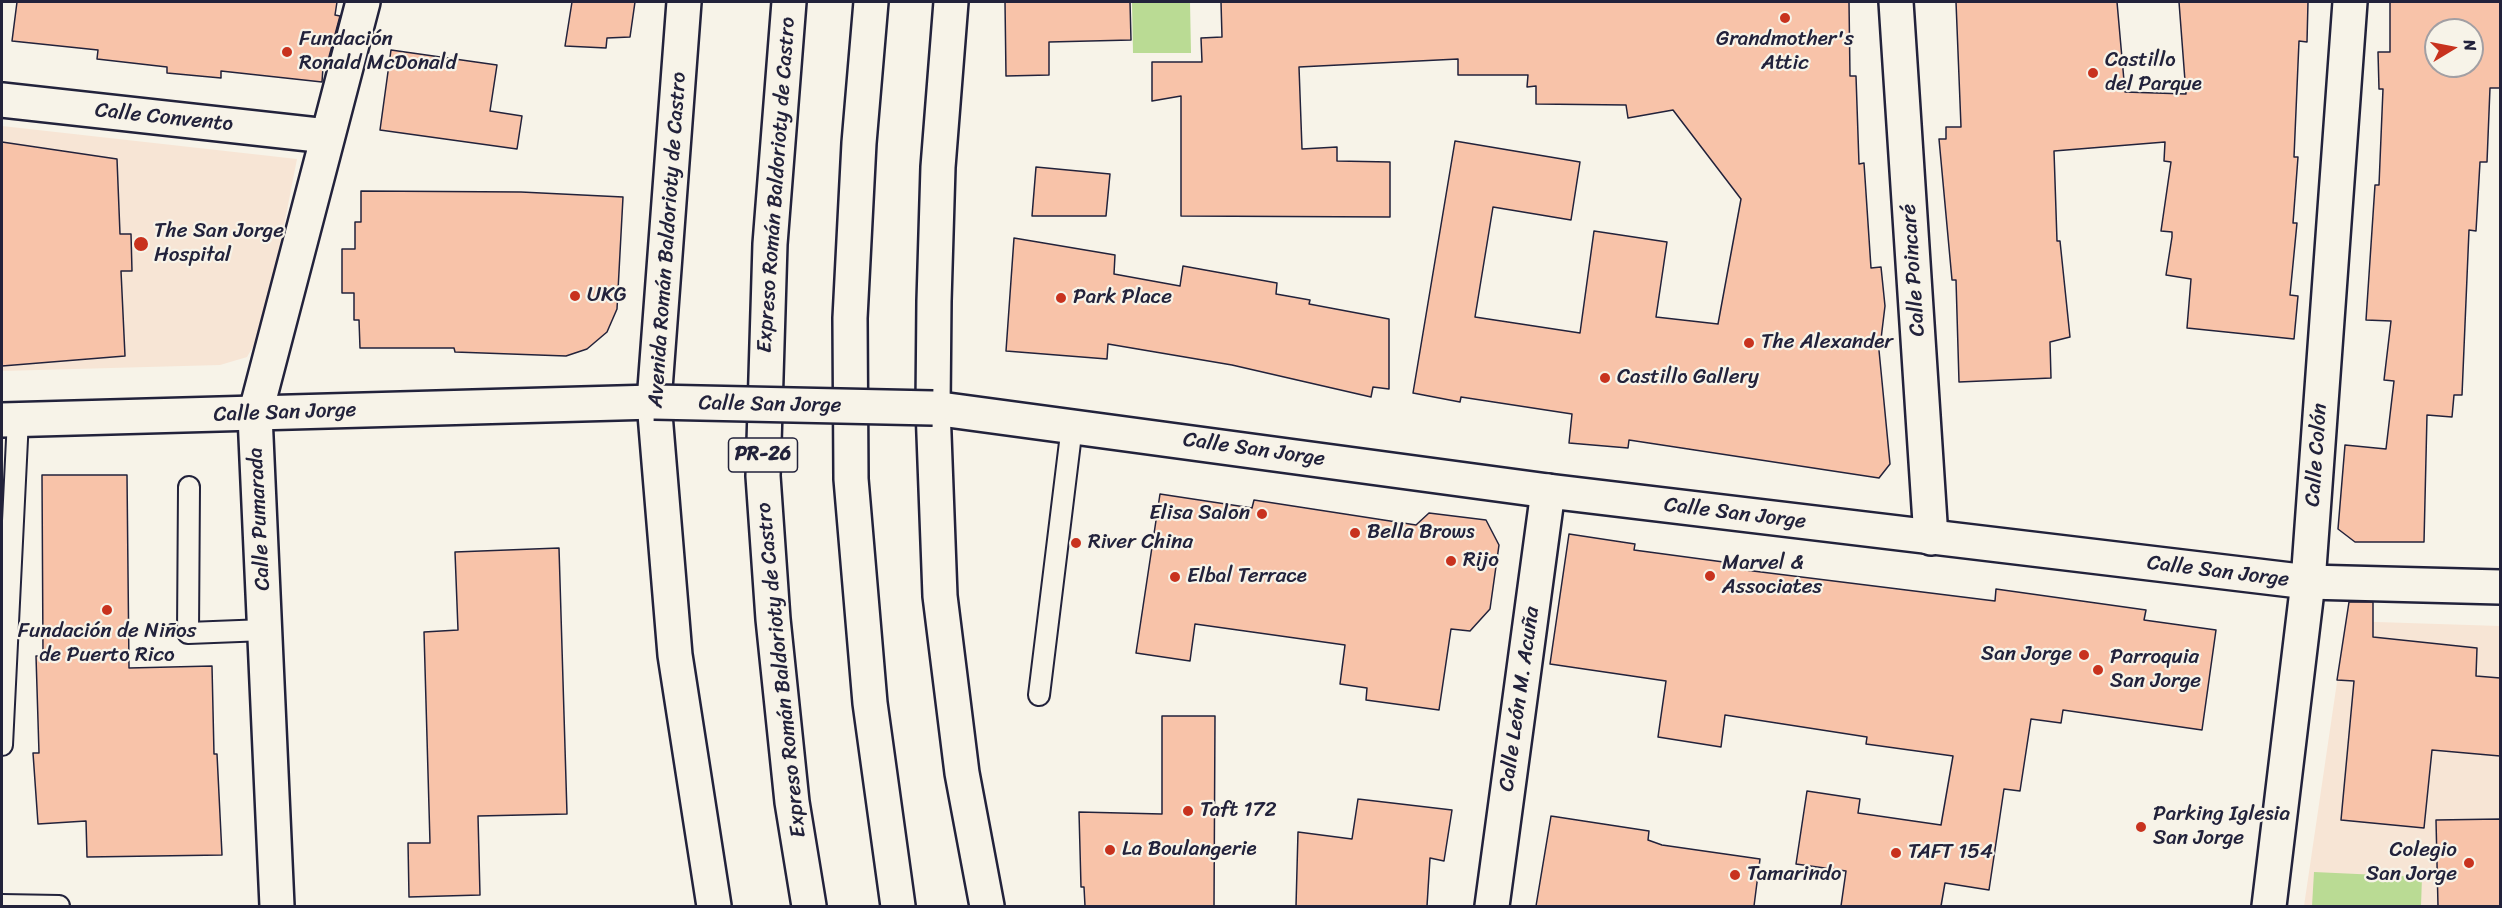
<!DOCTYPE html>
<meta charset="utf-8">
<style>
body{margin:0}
#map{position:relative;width:2502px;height:908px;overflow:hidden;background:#f7f3e8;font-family:Sriracha,sans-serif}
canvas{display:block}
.frame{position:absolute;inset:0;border:3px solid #22223b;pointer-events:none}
.north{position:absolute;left:2424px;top:18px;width:60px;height:60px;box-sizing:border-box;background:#f7f3e8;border:2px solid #a29fa3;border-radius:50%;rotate:80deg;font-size:16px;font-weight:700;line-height:24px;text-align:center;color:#22223b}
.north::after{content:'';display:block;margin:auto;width:21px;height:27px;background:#c8321e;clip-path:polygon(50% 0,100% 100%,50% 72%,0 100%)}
</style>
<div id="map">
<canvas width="2502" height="908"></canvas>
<div class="frame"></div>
<div class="north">N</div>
</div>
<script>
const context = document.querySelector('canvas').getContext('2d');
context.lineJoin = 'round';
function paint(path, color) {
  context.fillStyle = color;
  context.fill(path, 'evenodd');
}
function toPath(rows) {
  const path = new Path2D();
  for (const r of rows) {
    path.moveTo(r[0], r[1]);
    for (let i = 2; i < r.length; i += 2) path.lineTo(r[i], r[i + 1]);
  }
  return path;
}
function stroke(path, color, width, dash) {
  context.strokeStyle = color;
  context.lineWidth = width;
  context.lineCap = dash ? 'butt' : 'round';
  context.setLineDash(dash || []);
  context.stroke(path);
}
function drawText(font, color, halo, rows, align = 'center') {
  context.font = font + ' Sriracha,sans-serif';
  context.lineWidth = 4.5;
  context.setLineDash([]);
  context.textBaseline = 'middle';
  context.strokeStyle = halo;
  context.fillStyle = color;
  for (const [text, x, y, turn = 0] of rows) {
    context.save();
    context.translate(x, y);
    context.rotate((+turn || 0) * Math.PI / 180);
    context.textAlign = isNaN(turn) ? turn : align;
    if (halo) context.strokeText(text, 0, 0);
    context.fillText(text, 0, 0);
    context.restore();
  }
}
paint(toPath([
 [2,126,297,159,264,328,247,357,220,365,2,371],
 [2346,621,2500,626,2500,906,2304,906]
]), '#f7e5d5');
paint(toPath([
 [1132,2,1190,2,1191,53,1133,53],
 [2314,872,2422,877,2421,906,2312,906]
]), '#badb94');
const building = toPath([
 [17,2,337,2,335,15,340,16,326,68,323,67,322,82,221,71,221,78,167,73,167,67,97,59,98,50,12,41,17,2],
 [572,2,635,2,630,37,607,38,606,48,565,46,572,2],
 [1005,2,1130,2,1131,40,1049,42,1049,75,1006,76,1005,2],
 [1221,2,1849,2,1850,76,1856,76,1859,164,1864,163,1871,268,1881,267,1885,306,1881,339,1878,340,1890,464,1879,478,1629,440,1628,448,1569,443,1572,414,1461,397,1460,402,1413,393,1455,141,1580,162,1571,220,1493,207,1475,317,1580,333,1594,231,1667,242,1656,317,1718,324,1741,199,1673,110,1628,118,1626,105,1536,104,1536,86,1527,87,1528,75,1458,75,1458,59,1299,67,1302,149,1337,147,1337,161,1390,162,1390,217,1181,216,1181,96,1152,101,1152,62,1202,62,1201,38,1222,37,1221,2],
 [1956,2,2117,2,2125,92,2186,94,2179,2,2308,2,2307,42,2299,41,2294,157,2298,157,2293,223,2297,223,2290,295,2298,296,2294,339,2187,328,2191,279,2166,275,2172,237,2172,232,2161,231,2171,162,2164,161,2165,142,2054,151,2057,241,2060,241,2070,337,2050,342,2051,378,1959,382,1956,280,1952,280,1939,139,1946,139,1946,127,1961,127,1956,2],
 [2390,2,2500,2,2500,88,2490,88,2487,162,2480,162,2476,231,2469,230,2462,395,2454,395,2452,417,2427,415,2424,542,2355,542,2338,529,2345,445,2386,449,2394,381,2384,380,2391,321,2366,320,2375,185,2379,185,2383,89,2379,89,2378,52,2390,52,2390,2],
 [2436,30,2472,30,2472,66,2436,66,2436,30],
 [391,50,497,65,490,111,522,116,517,149,380,130,391,50],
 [2,142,117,159,120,234,131,234,132,271,121,271,125,356,2,366,2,142],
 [1036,167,1110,174,1106,216,1032,216,1036,167],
 [361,191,521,192,623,197,617,309,607,332,587,349,566,356,455,352,454,348,360,348,359,320,354,320,354,293,342,293,342,249,355,249,355,222,361,222,361,191],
 [1014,238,1115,255,1114,274,1180,286,1183,266,1277,283,1276,294,1310,300,1309,304,1389,319,1389,389,1373,387,1371,397,1232,365,1108,344,1107,359,1006,351,1014,238],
 [42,475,127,475,129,668,212,666,214,754,217,754,222,855,87,857,86,821,38,824,33,753,39,753,36,656,43,656,42,475],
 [1160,494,1252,508,1254,500,1416,525,1429,513,1486,520,1499,545,1490,609,1470,631,1451,629,1439,710,1366,700,1367,688,1340,684,1345,645,1195,624,1190,661,1136,653,1160,494],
 [1569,534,1635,544,1634,550,1746,565,1745,570,1995,601,1996,589,2146,610,2144,620,2216,630,2202,730,2063,710,2061,723,2031,719,2020,791,2004,789,1989,890,1945,883,1941,906,1841,906,1846,871,1796,864,1807,791,1860,799,1858,813,1941,825,1953,756,1866,744,1867,737,1725,715,1721,747,1658,737,1666,681,1550,664,1569,534],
 [559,548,567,814,478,816,480,895,409,897,408,843,430,843,424,632,458,630,455,552,559,548],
 [2349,602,2373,602,2373,637,2477,648,2476,676,2500,678,2500,756,2432,750,2424,828,2341,820,2354,681,2337,680,2349,602],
 [1162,716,1215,716,1214,906,1085,906,1084,887,1081,887,1079,812,1162,814,1162,716],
 [1358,799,1452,810,1444,861,1430,858,1427,906,1296,906,1298,832,1352,839,1358,799],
 [1551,816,1649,831,1648,840,1662,845,1760,859,1754,906,1536,906,1551,816],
 [2500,819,2500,906,2438,906,2436,820,2500,819]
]);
paint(building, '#f8c3a9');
stroke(building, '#22223b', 1.5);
const service = toPath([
 [189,487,188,633,265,630],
 [1039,695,1072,426],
 [2,745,18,419],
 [2,905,59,906]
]);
const minor = toPath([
 [684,2,654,402,675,655,714,906],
 [951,2,938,167,934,301,933,408,940,596,962,773,987,906],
 [1896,2,1931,538],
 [2,100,327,136],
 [277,906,255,415,363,2],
 [1492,906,1548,491],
 [2269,906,2308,582,2350,2]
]);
const tertiary = toPath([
 [933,408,1548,491,2308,582,2500,587],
 [2,420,654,402]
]);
const motorway = toPath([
 [789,2,770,244,763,476,773,619,792,802,809,906],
 [871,2,859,143,850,318,851,479,870,703,898,906]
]);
stroke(service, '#22223b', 24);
stroke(minor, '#22223b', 38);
stroke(tertiary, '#22223b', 38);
stroke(motorway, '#22223b', 38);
stroke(service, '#f7f3e8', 20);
stroke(minor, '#f7f3e8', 33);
stroke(tertiary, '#f7f3e8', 33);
stroke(motorway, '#f7f3e8', 33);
const tertiaryBridge = toPath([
 [654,402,933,408]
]);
stroke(tertiaryBridge, '#22223b', 38, []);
stroke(tertiaryBridge, '#f7f3e8', 33);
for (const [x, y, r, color] of [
 [1785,18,6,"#c8321e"],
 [287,52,6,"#c8321e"],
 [2093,73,6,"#c8321e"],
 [141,244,8,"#c8321e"],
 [575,296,6,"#c8321e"],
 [1061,298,6,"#c8321e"],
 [1749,343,6,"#c8321e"],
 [1605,378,6,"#c8321e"],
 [1262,514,6,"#c8321e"],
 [1355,533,6,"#c8321e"],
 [1076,543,6,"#c8321e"],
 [1451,561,6,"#c8321e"],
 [1710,576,6,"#c8321e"],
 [1175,577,6,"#c8321e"],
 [107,610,6,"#c8321e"],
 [2084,655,6,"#c8321e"],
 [2098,670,6,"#c8321e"],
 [1188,811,6,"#c8321e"],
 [2141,827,6,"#c8321e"],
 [1110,850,6,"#c8321e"],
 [1896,853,6,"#c8321e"],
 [2469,863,6,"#c8321e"],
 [1735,875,6,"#c8321e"]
]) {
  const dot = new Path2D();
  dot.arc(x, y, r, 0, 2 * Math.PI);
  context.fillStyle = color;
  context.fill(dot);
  stroke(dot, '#f7f3e8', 2);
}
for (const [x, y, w] of [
 [763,455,69]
]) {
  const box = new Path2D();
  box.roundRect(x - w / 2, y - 17, w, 34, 4.5);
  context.fillStyle = '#f7f3e8';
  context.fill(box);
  stroke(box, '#22223b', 1.5);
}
drawText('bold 20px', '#22223b', null, [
 ["PR-26",763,455]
]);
drawText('21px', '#22223b', '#f7f3e8', [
 ["Fundación",299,40],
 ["Ronald McDonald",299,64],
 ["Grandmother's",1785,40,"center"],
 ["Attic",1785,64,"center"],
 ["Castillo",2105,61],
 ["del Parque",2105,85],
 ["The San Jorge",154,232],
 ["Hospital",154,256],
 ["UKG",587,296],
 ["Park Place",1073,298],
 ["The Alexander",1761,343],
 ["Castillo Gallery",1617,378],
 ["Elisa Salon",1250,514,"right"],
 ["Bella Brows",1367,533],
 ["River China",1088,543],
 ["Rijo",1463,561],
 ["Marvel &",1722,564],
 ["Associates",1722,588],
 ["Elbal Terrace",1187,577],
 ["Fundación de Niños",107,632,"center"],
 ["de Puerto Rico",107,656,"center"],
 ["San Jorge",2072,655,"right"],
 ["Parroquia",2110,658],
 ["San Jorge",2110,682],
 ["Taft 172",1200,811],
 ["Parking Iglesia",2153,815],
 ["San Jorge",2153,839],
 ["La Boulangerie",1122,850],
 ["Colegio",2457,851,"right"],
 ["San Jorge",2457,875,"right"],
 ["TAFT 154",1908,853],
 ["Tamarindo",1747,875]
], 'left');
drawText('21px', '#22223b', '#f7f3e8', [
 ["Calle Convento",164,118,6],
 ["Expreso Román Baldorioty de Castro",777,185,-86],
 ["Avenida Román Baldorioty de Castro",668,240,-86],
 ["Calle Poincaré",1914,270,-94],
 ["Calle San Jorge",770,405,1],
 ["Calle San Jorge",285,413,-2],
 ["Calle San Jorge",1254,450,8],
 ["Calle Colón",2317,455,-86],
 ["Calle San Jorge",1735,514,7],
 ["Calle Pumarada",260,519,-93],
 ["Calle San Jorge",2218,572,7],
 ["Expreso Román Baldorioty de Castro",782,670,-96],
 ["Calle León M. Acuña",1520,699,-82]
]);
</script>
